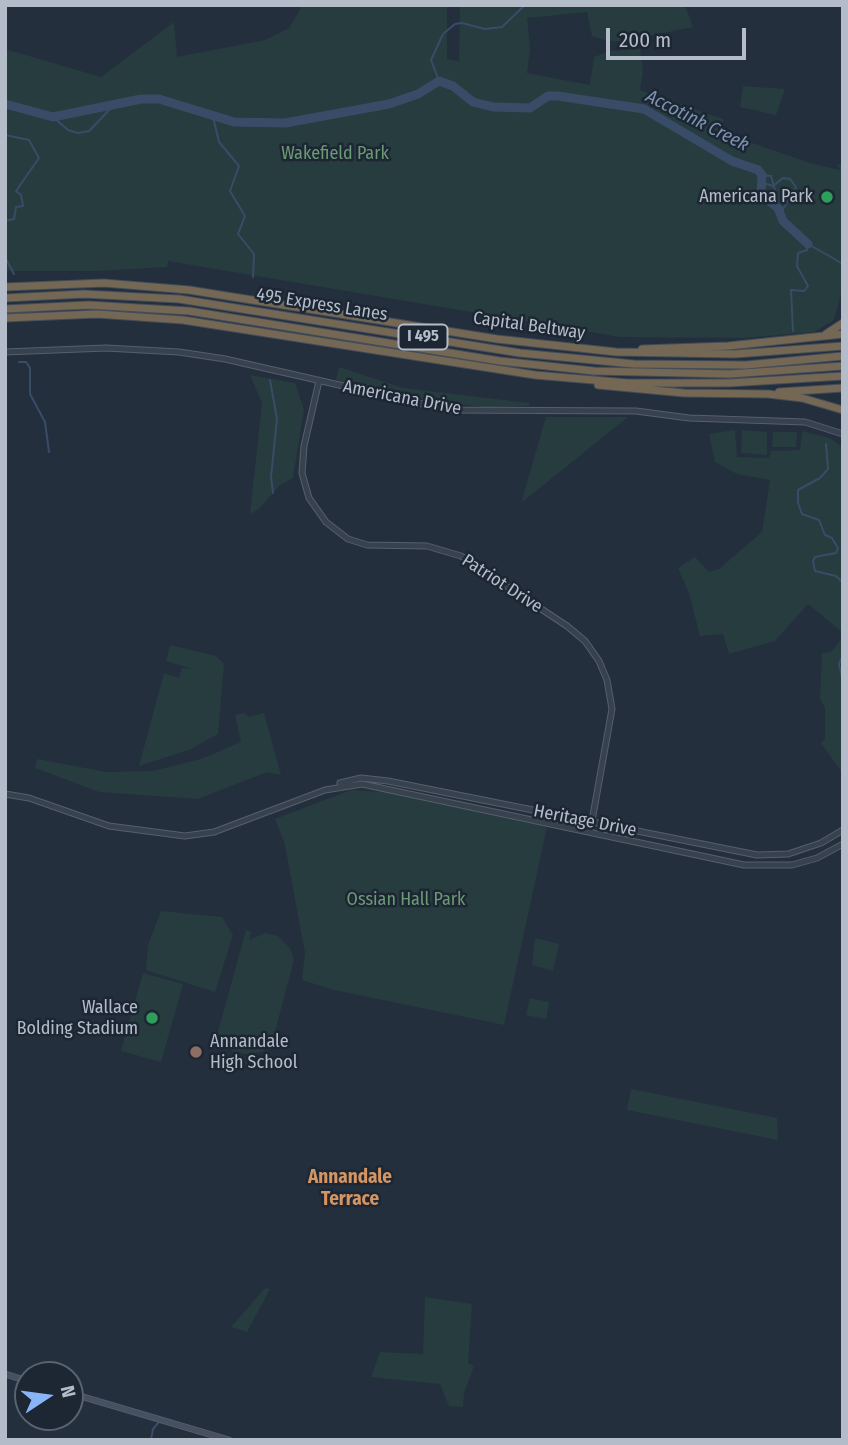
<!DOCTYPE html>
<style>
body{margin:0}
#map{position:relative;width:848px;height:1445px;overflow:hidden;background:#242f3e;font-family:"Fira Sans Condensed",sans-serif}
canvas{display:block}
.frame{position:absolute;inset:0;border:7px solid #b4bcc9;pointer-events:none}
.north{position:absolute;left:14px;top:1361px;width:70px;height:70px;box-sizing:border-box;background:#1d2633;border:2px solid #59626f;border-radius:50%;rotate:77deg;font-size:19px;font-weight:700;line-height:28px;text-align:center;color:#b4bcc9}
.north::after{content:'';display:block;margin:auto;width:24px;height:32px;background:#8ab4f8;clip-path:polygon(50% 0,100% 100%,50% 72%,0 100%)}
.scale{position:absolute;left:606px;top:28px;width:140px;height:32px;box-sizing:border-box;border:4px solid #b4bcc9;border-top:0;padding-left:9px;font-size:21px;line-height:24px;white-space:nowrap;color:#b4bcc9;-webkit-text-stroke:5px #1d2633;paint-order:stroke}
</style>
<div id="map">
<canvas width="848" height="1445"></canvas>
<div class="frame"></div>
<div class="north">N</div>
<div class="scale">200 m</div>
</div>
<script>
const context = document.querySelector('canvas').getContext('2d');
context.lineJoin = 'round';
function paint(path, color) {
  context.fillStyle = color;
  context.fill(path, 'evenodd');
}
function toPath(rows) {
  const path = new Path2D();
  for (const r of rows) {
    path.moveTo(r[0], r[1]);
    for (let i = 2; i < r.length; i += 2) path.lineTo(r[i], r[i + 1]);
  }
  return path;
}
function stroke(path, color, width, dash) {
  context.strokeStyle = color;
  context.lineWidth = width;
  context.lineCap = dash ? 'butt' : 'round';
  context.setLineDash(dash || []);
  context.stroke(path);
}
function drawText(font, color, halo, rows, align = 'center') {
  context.font = font + ' "Fira Sans Condensed",sans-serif';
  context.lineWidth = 5;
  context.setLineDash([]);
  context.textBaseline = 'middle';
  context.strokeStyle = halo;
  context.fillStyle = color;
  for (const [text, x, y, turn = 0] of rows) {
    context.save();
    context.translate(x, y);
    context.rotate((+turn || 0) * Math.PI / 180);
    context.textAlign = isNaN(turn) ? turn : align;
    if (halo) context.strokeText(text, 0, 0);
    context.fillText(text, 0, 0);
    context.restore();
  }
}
paint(toPath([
 [303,5,447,5,447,59,459,61,460,5,685,5,693,27,625,41,608,41,592,36,587,12,527,18,530,49,527,73,590,85,594,57,610,51,640,49,643,70,640,90,723,119,723,130,732,136,813,164,840,170,837,164,843,166,843,286,834,320,814,332,742,338,620,337,168,261,167,267,99,271,5,271,5,49,101,77,174,22,177,57,265,40,289,28],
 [743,86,785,89,776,115,740,107],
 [339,367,403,388,529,403,529,406,484,407,402,397,336,380],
 [250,375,295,383,304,410,293,478,279,486,260,508,250,514,262,403],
 [546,417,628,417,521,503],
 [735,430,737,457,769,458,771,451,800,450,802,431,830,438,843,448,843,633,808,604,775,641,729,654,723,634,700,636,689,593,678,568,695,557,709,572,719,569,762,532,770,480,737,474,715,462,709,434],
 [742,430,767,432,767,455,741,453],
 [773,432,797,432,796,447,772,447],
 [843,637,843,774,821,743,825,739,825,708,820,699,822,653,831,652],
 [170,645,216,656,224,664,218,734,191,749,139,766,164,673,179,678,182,668,192,669,166,661],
 [244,713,249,717,264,713,281,775,267,772,198,799,99,792,35,768,37,759,106,772,153,771,201,759,241,742,235,715],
 [351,790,386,792,547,827,504,1025,334,990,302,980,305,953,285,845,275,819],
 [161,911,222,917,233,935,215,992,146,970,148,945],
 [246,930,251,932,249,940,265,933,278,936,290,948,294,960,273,1039,264,1051,250,1055,233,1051,222,1038,219,1047,214,1046],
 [535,938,559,944,553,971,532,965],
 [143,973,183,984,161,1062,121,1051],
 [530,998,549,1002,546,1019,526,1015],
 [631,1089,777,1118,778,1140,627,1110],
 [265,1288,270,1289,247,1332,231,1327],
 [425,1297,472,1304,468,1363,474,1366,464,1393,463,1407,449,1406,440,1384,371,1377,380,1352,423,1354]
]), '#263c3f');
stroke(toPath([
 [585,5,625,5],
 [439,81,431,60,443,34,455,24,462,23,485,29,502,27,525,5],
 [53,117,68,130,78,133,89,131,113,106],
 [213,117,219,142,239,166,230,191,245,216,238,234,254,254,253,277],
 [5,135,29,140,39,158,16,191,21,195,23,206,16,207,14,219,5,221],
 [762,175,771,176,778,201,776,206],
 [761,182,773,186,783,178,790,179,796,187,780,214],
 [5,257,14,274],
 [793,331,791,290,804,291,808,286,797,266,798,253,807,250,808,244,843,264],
 [19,362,26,362,30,368,30,394,45,422,49,452],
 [270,380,277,419,271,477,273,493],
 [826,444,828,469,820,478,798,490,798,503,802,514,819,520,825,535,832,538,838,548,836,553,815,557,813,561,815,571,836,576,843,583],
 [843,655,839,664,843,681],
 [151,1440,153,1429,159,1422]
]), '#394c67', 2);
stroke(toPath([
 [5,104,53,117,141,99,159,99,234,122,285,123,389,104,418,94,439,81,453,86,473,102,493,107,530,108,548,96,558,96,644,109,732,161,758,170,762,175,761,194,778,208,783,221,808,244]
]), '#394c67', 9);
const tertiary = toPath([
 [5,352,106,348,179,352,225,359,449,410,636,411,689,418,805,422,843,434],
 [319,381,304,446,302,473,309,498,326,522,348,539,367,545,427,546,461,556,567,626,585,641,599,661,607,680,612,709,590,832],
 [340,783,361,778,388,781,757,855,788,854,821,843,843,830],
 [5,794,29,798,109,826,185,836,214,832,325,790,362,784,744,865,792,865,817,858,843,844]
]);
const secondary = toPath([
 [5,1374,28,1381],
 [70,1393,229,1440]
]);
const motorway = toPath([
 [5,287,104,283,189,290,497,339,616,352,735,354,843,346],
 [5,298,84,294,179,299,520,353,634,364,746,365,843,356],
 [5,309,89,305,189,311,500,361,594,371,730,374,843,366],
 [5,318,97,314,183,320,535,375,628,383,729,383,843,376],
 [826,334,843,323],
 [642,349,728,346,843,334],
 [598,385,684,393,768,394,802,398,843,410],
 [779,392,843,388]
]);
stroke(tertiary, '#565f6c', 7);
stroke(secondary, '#565f6c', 7);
stroke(motorway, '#434c59', 9);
stroke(tertiary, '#38414e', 5);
stroke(secondary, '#465061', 5);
stroke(motorway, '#746855', 7);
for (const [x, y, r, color] of [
 [827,197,7,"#2e9e5b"],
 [152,1018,7,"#2e9e5b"],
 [196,1052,7,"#8d6e63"]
]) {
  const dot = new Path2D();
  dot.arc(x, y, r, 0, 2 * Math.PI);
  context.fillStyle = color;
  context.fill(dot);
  stroke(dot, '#1d2633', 2.5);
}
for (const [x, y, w] of [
 [423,337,49]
]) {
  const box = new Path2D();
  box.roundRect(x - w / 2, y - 12.5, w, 25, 5);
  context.fillStyle = '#1d2633';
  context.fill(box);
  stroke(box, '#b4bcc9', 2);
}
drawText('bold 16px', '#b4bcc9', null, [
 ["I 495",423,337]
]);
drawText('18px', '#6b9a76', '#1d2633', [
 ["Wakefield Park",335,154],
 ["Ossian Hall Park",406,900]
]);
drawText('18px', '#b4bcc9', '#1d2633', [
 ["Americana Park",813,197],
 ["Wallace",138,1008],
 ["Bolding Stadium",138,1029],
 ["Annandale",210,1042,"left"],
 ["High School",210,1063,"left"]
], 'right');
drawText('18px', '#b4bcc9', '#1d2633', [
 ["495 Express Lanes",322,305,9],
 ["Capital Beltway",529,326,8],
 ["Americana Drive",402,398,11],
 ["Patriot Drive",502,584,33],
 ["Heritage Drive",585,821,11]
]);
drawText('italic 19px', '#7c92b1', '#1d2633', [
 ["Accotink Creek",697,121,27]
]);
drawText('bold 19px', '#d59563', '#1d2633', [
 ["Annandale",350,1178],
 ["Terrace",350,1200]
]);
</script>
